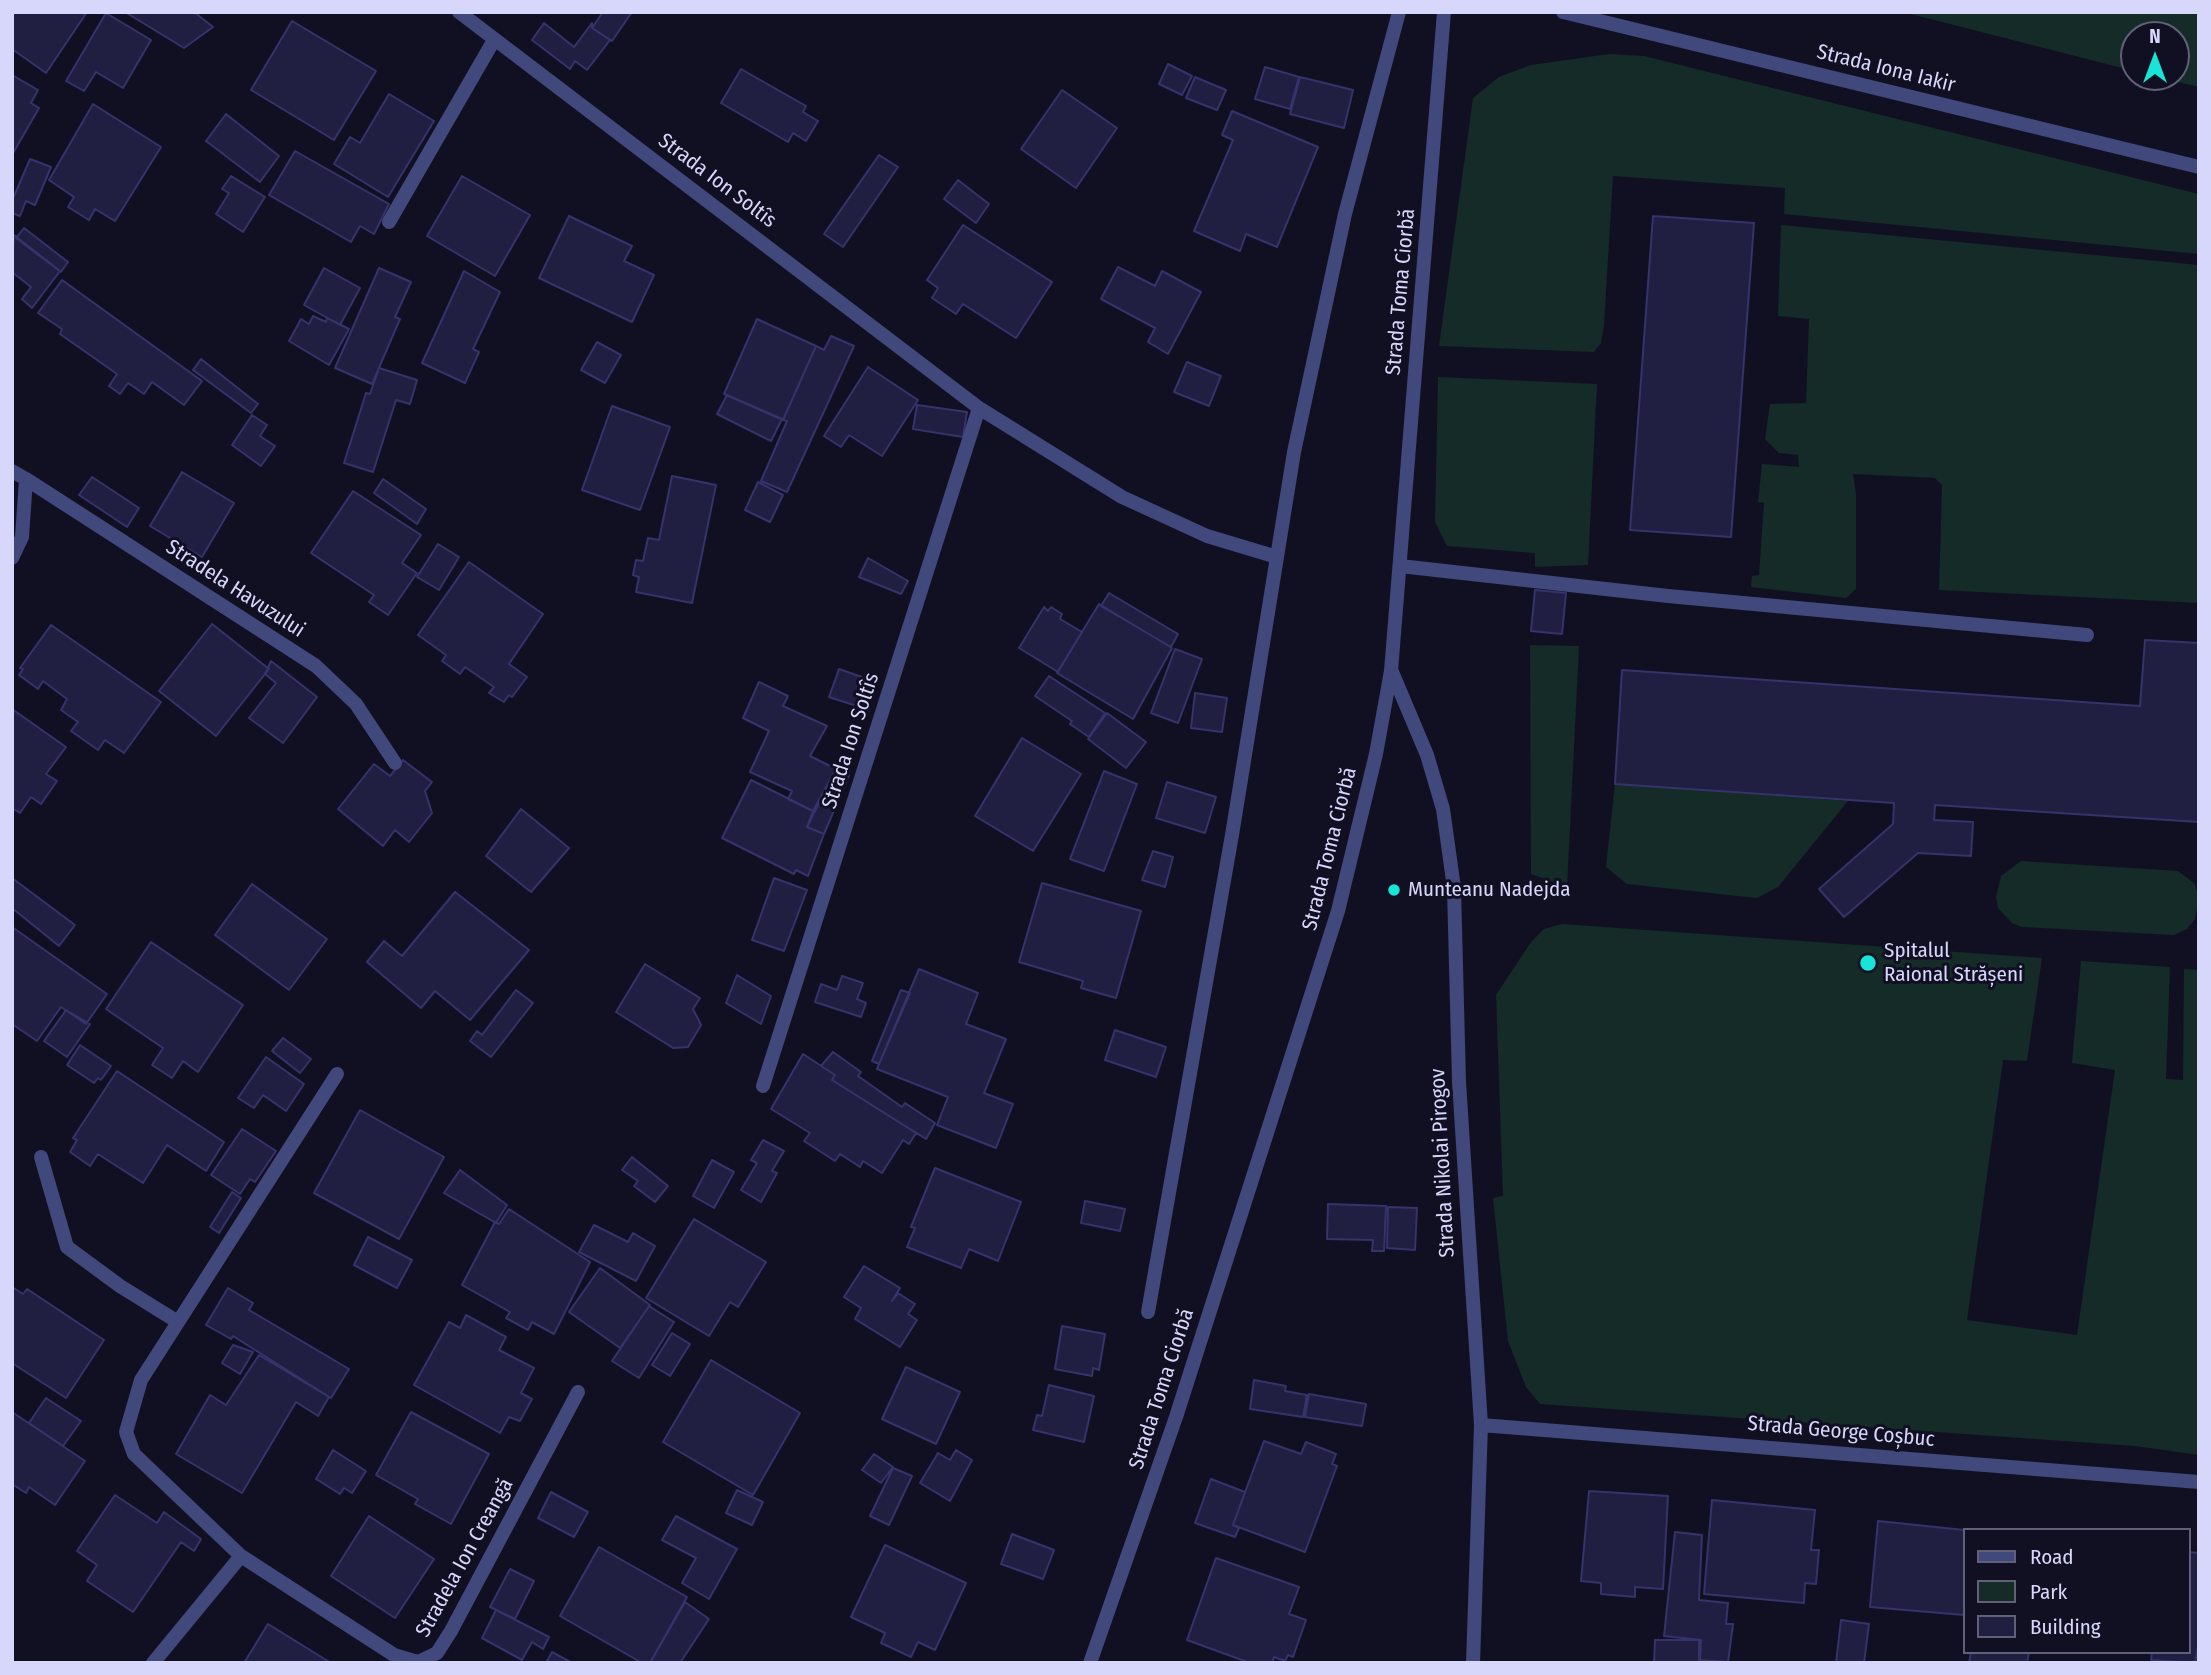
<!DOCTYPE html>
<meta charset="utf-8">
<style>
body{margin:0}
#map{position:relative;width:2211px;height:1675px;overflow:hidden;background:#111022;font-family:"Fira Sans Condensed",sans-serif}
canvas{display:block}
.frame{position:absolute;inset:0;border:14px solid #d6d7fb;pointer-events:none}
.legend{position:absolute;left:1963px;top:1528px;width:228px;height:126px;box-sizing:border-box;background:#111022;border:2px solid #606079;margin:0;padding:9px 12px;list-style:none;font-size:21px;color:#d6d7fb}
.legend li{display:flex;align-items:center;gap:14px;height:35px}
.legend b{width:35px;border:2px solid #606079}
.north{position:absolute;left:2120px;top:21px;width:70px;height:70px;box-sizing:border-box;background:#111022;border:2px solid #606079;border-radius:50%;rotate:0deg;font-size:19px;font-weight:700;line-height:28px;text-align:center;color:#d6d7fb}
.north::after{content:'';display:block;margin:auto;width:24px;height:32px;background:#18e4d8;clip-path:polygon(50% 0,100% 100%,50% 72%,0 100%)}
</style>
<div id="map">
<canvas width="2211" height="1675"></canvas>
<div class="frame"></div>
<ul class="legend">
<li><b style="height:9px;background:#40487c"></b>Road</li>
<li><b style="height:19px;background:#142b27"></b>Park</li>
<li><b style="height:19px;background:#201e41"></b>Building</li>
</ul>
<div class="north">N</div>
</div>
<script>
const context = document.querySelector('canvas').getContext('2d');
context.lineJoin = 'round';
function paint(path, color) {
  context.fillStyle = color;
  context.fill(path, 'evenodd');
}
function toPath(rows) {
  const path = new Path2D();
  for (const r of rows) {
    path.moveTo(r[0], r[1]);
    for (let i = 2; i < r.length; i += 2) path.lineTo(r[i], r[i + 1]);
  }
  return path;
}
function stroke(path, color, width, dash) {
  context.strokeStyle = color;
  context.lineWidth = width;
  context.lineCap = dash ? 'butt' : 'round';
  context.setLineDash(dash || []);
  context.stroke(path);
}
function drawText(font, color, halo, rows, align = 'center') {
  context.font = font + ' "Fira Sans Condensed",sans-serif';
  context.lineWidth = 6;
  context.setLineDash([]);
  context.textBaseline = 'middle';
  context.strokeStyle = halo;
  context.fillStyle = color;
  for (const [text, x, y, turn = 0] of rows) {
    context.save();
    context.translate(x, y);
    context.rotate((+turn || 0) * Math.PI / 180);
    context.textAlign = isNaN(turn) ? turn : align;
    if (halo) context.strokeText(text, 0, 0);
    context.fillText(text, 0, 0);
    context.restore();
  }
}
paint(toPath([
 [1903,12,2199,12,2199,87,2157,77,2176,77,2176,35,2134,35,2134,71],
 [1609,54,1644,56,2199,194,2199,254,1784,214,1785,188,1613,176,1604,325,1601,343,1594,352,1439,346,1473,98,1499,77,1531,65],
 [1781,225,2199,265,2199,603,1939,590,1942,485,1935,478,1853,474,1856,494,1856,589,1846,598,1751,587,1752,576,1759,575,1764,503,1758,502,1762,464,1799,467,1798,455,1779,453,1765,439,1770,404,1806,403,1809,319,1778,316],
 [1438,377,1597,384,1588,565,1535,567,1535,553,1447,546,1435,522],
 [1530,645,1579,646,1567,887,1531,874],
 [1615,784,1848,801,1778,887,1757,898,1627,884,1606,867],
 [2021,861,2178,871,2195,884,2199,900,2195,919,2187,929,2174,935,2022,927,2012,923,1998,908,1996,897,2001,876],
 [1562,924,2042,958,2027,1061,2003,1060,1967,1320,2077,1335,2115,1070,2072,1063,2081,961,2170,967,2166,1079,2183,1080,2184,969,2199,970,2199,1455,2135,1446,1540,1404,1526,1387,1508,1341,1493,1198,1503,1196,1496,995,1531,942,1544,929]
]), '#142b27');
const building = toPath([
 [12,12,87,12,46,73,12,49,12,12],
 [125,12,194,12,213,27,184,48,125,12],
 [603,12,632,12,612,41,592,28,603,12],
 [106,13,151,40,123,88,96,72,84,91,66,81,106,13],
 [292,21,376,71,334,140,251,90,292,21],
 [544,23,574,47,592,23,592,28,610,40,587,70,575,61,570,69,532,40,544,23],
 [1168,64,1192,76,1182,95,1159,84,1168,64],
 [1265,67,1299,77,1290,109,1255,99,1265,67],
 [741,69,806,106,803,112,818,121,806,141,793,133,788,142,721,103,741,69],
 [12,75,38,90,31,103,39,108,12,155,12,75],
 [1195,77,1226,90,1217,110,1186,98,1195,77],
 [1300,77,1353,90,1344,128,1290,114,1300,77],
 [1062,90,1117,128,1076,188,1021,149,1062,90],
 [389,94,434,121,388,197,334,164,350,137,360,143,389,94],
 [93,104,161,147,115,221,95,209,89,220,68,207,74,197,49,180,93,104],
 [1232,111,1318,147,1277,247,1246,234,1240,251,1194,231,1233,140,1222,135,1232,111],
 [226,114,279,156,260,182,206,141,226,114],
 [295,151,389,204,374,234,360,226,351,242,269,195,295,151],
 [879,155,898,167,843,247,824,234,879,155],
 [30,159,51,167,35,205,26,201,20,216,12,213,12,201,30,159],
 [231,176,265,197,243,232,216,214,229,193,222,189,231,176],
 [462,176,530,215,495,276,427,236,462,176],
 [958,180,989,204,976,223,944,199,958,180],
 [569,216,632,246,624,261,654,275,632,322,539,278,569,216],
 [1653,216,1754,223,1731,537,1630,530,1653,216],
 [963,225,1052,282,1016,338,963,304,956,314,932,298,938,288,927,280,963,225],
 [24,228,68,262,61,272,16,238,24,228],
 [14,235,60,271,32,308,22,299,31,287,12,272,14,235],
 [1118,267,1155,286,1162,271,1201,292,1168,354,1148,342,1155,328,1101,299,1118,267],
 [324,268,360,288,340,325,304,305,324,268],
 [379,268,411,282,395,317,400,319,372,384,335,368,379,268],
 [464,271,500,292,473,349,479,352,465,383,422,363,464,271],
 [62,280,202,381,184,405,152,382,144,394,128,383,120,394,109,386,117,374,60,334,62,329,38,313,62,280],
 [313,316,326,322,327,318,349,329,329,365,289,341,301,319,309,324,313,316],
 [757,319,816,346,783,420,724,394,757,319],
 [831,336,854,346,787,492,761,481,787,421,783,420,816,346,824,350,831,336],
 [597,342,621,355,605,383,581,370,597,342],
 [201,359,258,404,251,413,193,370,201,359],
 [1187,362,1221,376,1209,406,1174,392,1187,362],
 [868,367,918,400,882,456,849,435,841,447,824,436,868,367],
 [379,368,417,380,410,404,396,400,373,472,344,463,366,393,370,394,379,368],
 [727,395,782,419,771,441,717,414,727,395],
 [917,405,967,412,963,437,913,429,917,405],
 [612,406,670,427,640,510,582,490,612,406],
 [252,415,267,425,260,436,275,446,261,466,232,445,252,415],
 [182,472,234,503,202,557,150,526,182,472],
 [672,476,716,485,692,603,636,592,639,577,633,575,636,560,643,561,648,538,659,540,672,476],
 [92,477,139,508,127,527,79,495,92,477],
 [383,479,426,509,417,524,374,493,383,479],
 [758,482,783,495,770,522,745,510,758,482],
 [353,491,421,535,402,563,417,573,388,615,369,602,374,595,311,553,353,491],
 [438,544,459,557,439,590,417,577,438,544],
 [868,558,908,581,901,594,859,577,868,558],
 [469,562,543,614,509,664,527,677,512,697,509,695,504,702,489,693,494,687,465,667,460,674,442,661,446,655,418,635,469,562],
 [1535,590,1566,593,1562,634,1531,631,1535,590],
 [1109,593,1178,634,1171,647,1101,606,1109,593],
 [1099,604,1172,648,1133,719,1057,673,1099,604],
 [1044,607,1048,611,1051,607,1062,614,1060,619,1082,632,1058,672,1019,648,1044,607],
 [212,624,269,669,216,736,159,691,212,624],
 [51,625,161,702,124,753,105,740,98,750,71,731,78,722,61,710,67,699,43,681,38,689,19,675,23,669,20,668,51,625],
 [2145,640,2199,643,2199,822,1935,805,1934,820,1973,822,1971,856,1918,853,1844,917,1819,889,1893,824,1894,803,1615,784,1622,670,2140,706,2145,640],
 [1175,649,1202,659,1178,723,1151,713,1175,649],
 [271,661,317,697,283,743,249,718,276,683,265,674,271,661],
 [839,669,876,682,866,709,829,697,839,669],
 [1049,676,1105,713,1089,737,1070,724,1072,721,1035,696,1049,676],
 [759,682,788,696,783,706,827,726,810,756,836,769,813,811,788,799,792,791,750,772,769,731,743,718,759,682],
 [1195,693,1227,698,1222,732,1191,728,1195,693],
 [12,709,66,747,46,774,57,781,41,804,31,797,20,813,12,808,12,709],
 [1107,713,1146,742,1126,768,1088,739,1107,713],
 [1022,738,1081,774,1033,851,975,816,1022,738],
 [403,760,432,782,425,791,432,813,409,842,395,830,383,846,338,809,374,764,390,776,403,760],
 [836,769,849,775,824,834,807,827,836,769],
 [1104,771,1137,784,1104,871,1070,859,1104,771],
 [751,780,813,811,807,827,824,834,808,876,796,870,794,874,722,838,751,780],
 [1167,782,1216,797,1205,833,1156,818,1167,782],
 [521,809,569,848,531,892,486,856,521,809],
 [1153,851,1173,857,1165,887,1142,880,1153,851],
 [12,878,75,925,59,946,12,908,12,878],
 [774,878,807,890,784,951,752,940,774,878],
 [1042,883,1141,911,1116,998,1081,988,1083,981,1019,962,1042,883],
 [252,884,327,939,289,990,215,935,252,884],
 [455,892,529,950,470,1020,435,991,421,1008,367,962,384,941,402,956,455,892],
 [12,927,107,994,86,1024,61,1007,37,1041,12,1024,12,927],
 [151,942,243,1005,198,1072,183,1061,172,1078,152,1065,163,1048,106,1009,151,942],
 [645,964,700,998,693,1009,701,1025,688,1047,673,1048,616,1012,645,964],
 [919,969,978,993,966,1024,1006,1039,984,1093,1013,1104,996,1148,937,1125,948,1097,877,1069,919,969],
 [737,975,771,996,761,1024,726,1003,737,975],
 [842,976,863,983,857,999,866,1003,861,1017,815,1002,821,984,837,990,842,976],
 [516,990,533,1003,491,1057,470,1041,477,1031,482,1035,516,990],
 [901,990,910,993,879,1064,872,1061,901,990],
 [66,1010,90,1024,67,1057,44,1041,66,1010],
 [1115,1030,1166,1047,1156,1077,1105,1060,1115,1030],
 [283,1038,311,1059,300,1073,272,1051,283,1038],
 [80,1045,111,1066,101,1080,98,1078,94,1083,67,1065,80,1045],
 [833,1052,861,1072,858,1076,902,1107,905,1103,935,1123,926,1139,832,1080,835,1075,821,1066,833,1052],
 [803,1054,835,1075,832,1080,916,1133,909,1144,903,1140,882,1173,863,1161,860,1167,840,1154,835,1161,804,1141,810,1133,771,1109,803,1054],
 [266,1057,304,1084,286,1111,263,1095,254,1108,238,1098,266,1057],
 [117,1071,224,1142,206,1171,167,1145,143,1183,98,1154,90,1166,70,1152,77,1140,73,1138,117,1071],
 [360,1110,444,1157,399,1239,314,1193,360,1110],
 [242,1129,276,1151,255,1182,250,1179,240,1194,211,1175,242,1129],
 [763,1140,784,1151,772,1171,777,1173,761,1202,741,1190,757,1163,751,1160,763,1140],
 [632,1157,668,1186,655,1202,634,1186,638,1181,622,1170,632,1157],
 [712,1160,734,1172,714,1208,693,1196,712,1160],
 [935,1168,1021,1202,998,1261,969,1249,961,1268,907,1247,915,1228,911,1227,935,1168],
 [460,1170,507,1205,496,1223,444,1193,460,1170],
 [232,1192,241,1198,219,1233,210,1227,232,1192],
 [1085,1201,1125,1209,1120,1231,1081,1223,1085,1201],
 [1328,1204,1386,1206,1384,1251,1372,1251,1373,1240,1327,1239,1328,1204],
 [1388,1207,1417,1208,1415,1250,1387,1248,1388,1207],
 [509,1209,590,1262,554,1334,532,1322,528,1330,506,1318,510,1312,462,1285,495,1222,499,1224,509,1209],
 [694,1219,766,1262,738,1307,730,1302,709,1336,646,1298,694,1219],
 [594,1225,628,1242,633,1233,655,1246,636,1281,579,1252,594,1225],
 [368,1237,412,1260,397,1288,354,1265,368,1237],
 [864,1266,900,1288,892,1301,898,1293,915,1304,908,1314,917,1320,900,1347,855,1319,861,1308,844,1297,864,1266],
 [600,1268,650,1305,620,1348,569,1312,600,1268],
 [12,1287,23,1294,27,1289,104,1340,66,1398,12,1363,12,1287],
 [228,1288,253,1303,249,1310,349,1369,331,1398,233,1336,231,1339,206,1325,228,1288],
 [649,1306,674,1322,639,1378,612,1361,649,1306],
 [466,1315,506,1337,499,1350,534,1368,521,1393,532,1399,520,1421,509,1417,500,1433,414,1385,449,1322,460,1328,466,1315],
 [1062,1326,1105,1334,1099,1370,1093,1368,1092,1376,1055,1369,1062,1326],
 [672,1333,690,1344,670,1376,652,1365,672,1333],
 [233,1345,253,1352,240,1374,222,1363,233,1345],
 [259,1355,329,1397,318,1416,296,1402,242,1493,176,1454,210,1395,226,1405,259,1355],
 [711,1360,800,1413,753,1495,663,1442,711,1360],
 [906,1367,960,1392,936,1444,882,1419,906,1367],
 [1254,1380,1286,1386,1285,1391,1307,1395,1303,1417,1250,1409,1254,1380],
 [1049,1385,1094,1396,1084,1442,1033,1430,1037,1415,1042,1416,1049,1385],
 [1309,1394,1366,1404,1362,1426,1305,1417,1309,1394],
 [46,1398,81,1421,63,1446,29,1423,46,1398],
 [12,1412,85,1461,55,1505,29,1487,26,1493,12,1484,12,1412],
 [411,1412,489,1454,451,1524,415,1504,418,1499,376,1475,411,1412],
 [1264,1441,1301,1454,1306,1442,1336,1454,1332,1464,1337,1466,1305,1552,1233,1525,1264,1441],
 [333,1450,366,1471,352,1493,344,1488,340,1494,316,1479,333,1450],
 [956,1450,972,1460,950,1501,920,1483,938,1453,950,1460,956,1450],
 [874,1454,893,1467,881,1483,862,1470,874,1454],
 [893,1468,912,1476,889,1525,870,1516,893,1468],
 [1211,1479,1245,1492,1233,1525,1239,1528,1235,1537,1195,1523,1211,1479],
 [737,1490,763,1502,752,1525,726,1513,737,1490],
 [1589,1491,1668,1496,1663,1589,1635,1587,1635,1597,1601,1594,1601,1583,1581,1581,1589,1491],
 [551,1492,588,1512,574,1537,538,1518,551,1492],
 [115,1495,157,1523,164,1512,201,1539,194,1551,181,1542,133,1612,87,1581,97,1565,77,1551,115,1495],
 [1712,1500,1815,1510,1811,1550,1819,1550,1816,1584,1805,1583,1804,1603,1704,1594,1712,1500],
 [369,1516,434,1559,395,1618,331,1576,369,1516],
 [676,1516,737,1549,709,1599,682,1583,696,1558,662,1540,676,1516],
 [1878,1521,1964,1530,1964,1615,1870,1607,1878,1521],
 [1675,1532,1702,1535,1699,1600,1728,1603,1726,1624,1733,1624,1728,1662,1700,1660,1701,1640,1664,1636,1675,1532],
 [1012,1534,1054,1550,1043,1579,1001,1564,1012,1534],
 [885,1545,966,1583,935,1650,918,1642,911,1657,881,1643,885,1633,851,1617,885,1545],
 [599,1547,687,1597,650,1663,642,1663,560,1616,599,1547],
 [2188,1552,2199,1553,2199,1642,2195,1663,2151,1660,2152,1652,2188,1652,2188,1552],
 [1216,1558,1299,1587,1289,1614,1306,1620,1293,1657,1288,1655,1285,1661,1274,1657,1272,1663,1250,1663,1187,1640,1216,1558],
 [510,1569,534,1581,515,1619,490,1607,510,1569],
 [685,1602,709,1619,680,1663,650,1663,685,1602],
 [496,1610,549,1637,543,1649,532,1642,522,1660,482,1638,496,1610],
 [1841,1620,1869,1624,1864,1663,1836,1663,1841,1620],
 [268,1624,331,1663,244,1663,268,1624],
 [1655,1640,1699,1640,1699,1663,1654,1663,1655,1640],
 [552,1652,572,1663,546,1663,552,1652],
 [1971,1652,2029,1652,2027,1663,1969,1663,1971,1652]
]);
paint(building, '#201e41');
stroke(building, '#35336b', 2);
stroke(toPath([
 [1400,566,1668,596,2087,635]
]), '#40487c', 14);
stroke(toPath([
 [459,12,979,408,1122,497,1207,536,1277,557],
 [389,222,494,40],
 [12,471,26,479,22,537,12,558],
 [26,479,316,666,356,704,395,763],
 [1392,672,1427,755,1443,809,1454,888,1459,1082,1481,1425,1473,1663],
 [337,1074,141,1380,126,1432,134,1454,241,1556,394,1655,418,1662,437,1653,451,1631,578,1392],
 [763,1086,979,408],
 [41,1157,67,1247,120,1286,178,1322],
 [1148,1312,1232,835,1294,452,1345,214,1399,12],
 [1481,1425,2199,1482],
 [153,1663,241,1556],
 [1090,1663,1176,1417,1338,911,1376,754,1391,671,1444,12]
]), '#40487c', 14);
stroke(toPath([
 [1563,12,2199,167]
]), '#40487c', 14);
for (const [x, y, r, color] of [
 [1394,890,7,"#18e4d8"],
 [1868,963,9,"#18e4d8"]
]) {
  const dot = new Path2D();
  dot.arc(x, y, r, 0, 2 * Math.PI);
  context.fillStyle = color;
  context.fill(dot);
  stroke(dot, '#111022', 2.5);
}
drawText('21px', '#d6d7fb', '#111022', [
 ["Strada Iona Iakir",1886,69,14],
 ["Strada Ion Soltîs",717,181,37],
 ["Strada Toma Ciorbă",1401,292,-85],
 ["Stradela Havuzului",235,589,33],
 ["Strada Ion Soltîs",851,741,-72],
 ["Strada Toma Ciorbă",1330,849,-76],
 ["Strada Nikolai Pirogov",1443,1163,-93],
 ["Strada Toma Ciorbă",1162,1389,-72],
 ["Strada George Coșbuc",1841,1432,5],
 ["Stradela Ion Creangă",465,1558,-61]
]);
drawText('21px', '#d6d7fb', '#111022', [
 ["Munteanu Nadejda",1408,890],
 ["Spitalul",1884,951],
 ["Raional Strășeni",1884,975]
], 'left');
</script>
